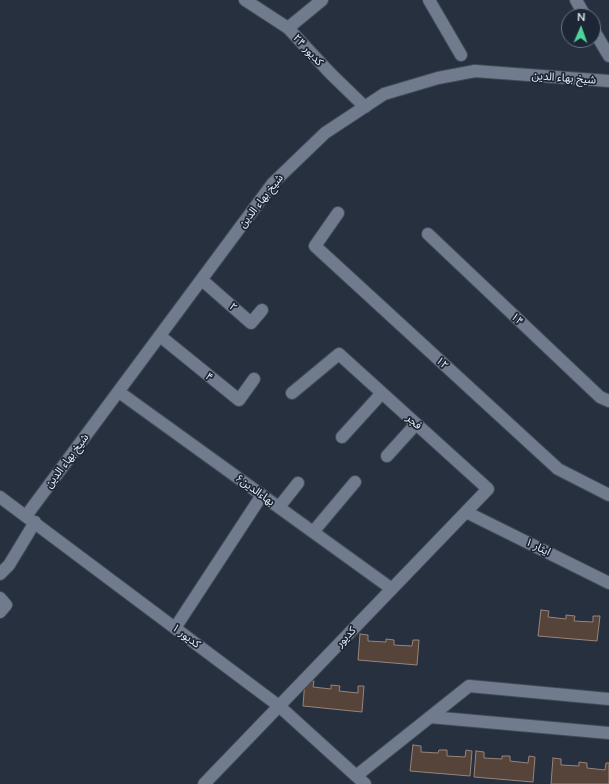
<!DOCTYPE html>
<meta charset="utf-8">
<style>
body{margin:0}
#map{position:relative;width:609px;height:784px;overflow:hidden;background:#26303f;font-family:Mulish,sans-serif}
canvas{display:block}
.north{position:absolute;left:561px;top:8px;width:40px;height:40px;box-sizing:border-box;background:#1d2635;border:1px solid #6d7582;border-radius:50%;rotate:2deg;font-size:11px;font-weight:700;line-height:16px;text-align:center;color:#e5ecf6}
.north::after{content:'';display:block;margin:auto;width:14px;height:18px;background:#4cd49b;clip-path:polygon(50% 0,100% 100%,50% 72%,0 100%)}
</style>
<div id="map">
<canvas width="609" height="784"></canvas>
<div class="north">N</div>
</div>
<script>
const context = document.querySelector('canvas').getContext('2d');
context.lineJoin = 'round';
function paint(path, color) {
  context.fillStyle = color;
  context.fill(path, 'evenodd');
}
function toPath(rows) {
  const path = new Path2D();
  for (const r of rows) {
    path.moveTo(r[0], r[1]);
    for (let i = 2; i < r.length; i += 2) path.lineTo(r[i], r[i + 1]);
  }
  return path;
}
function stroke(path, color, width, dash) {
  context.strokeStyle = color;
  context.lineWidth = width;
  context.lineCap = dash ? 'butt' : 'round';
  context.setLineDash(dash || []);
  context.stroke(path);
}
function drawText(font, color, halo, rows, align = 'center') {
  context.font = font + ' Mulish,"Noto Sans Arabic",sans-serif';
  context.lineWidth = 3.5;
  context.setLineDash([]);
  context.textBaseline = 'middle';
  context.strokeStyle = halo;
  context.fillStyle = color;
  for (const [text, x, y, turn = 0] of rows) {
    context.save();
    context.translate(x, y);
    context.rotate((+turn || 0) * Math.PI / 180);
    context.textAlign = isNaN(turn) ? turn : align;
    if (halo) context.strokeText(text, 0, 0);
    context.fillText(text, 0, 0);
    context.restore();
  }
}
const building = toPath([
 [541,610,549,611,548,617,566,619,566,615,575,616,574,621,593,622,593,616,600,616,597,641,538,636,541,610],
 [360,634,368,635,368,641,386,642,386,639,394,640,394,645,412,646,413,640,419,640,417,665,358,660,360,634],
 [305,680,314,681,313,687,331,689,331,685,340,686,339,691,358,693,358,686,364,686,362,712,303,706,305,680],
 [413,745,421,746,421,752,438,753,439,750,447,750,447,756,465,757,466,750,472,751,470,776,410,771,413,745],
 [476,751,484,752,484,758,502,759,502,756,510,756,510,761,528,763,529,756,535,757,533,782,474,777,476,751],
 [553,758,561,759,561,765,579,766,579,762,587,763,587,768,605,770,606,763,609,763,609,784,551,784,553,758]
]);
paint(building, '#564339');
stroke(building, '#988479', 1);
const street = toPath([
 [245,0,288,28,331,74,365,107],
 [429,0,461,55],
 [288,28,322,0],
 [338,213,315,246,558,469,609,495],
 [428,234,600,397,609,401],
 [202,280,251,323,262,310],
 [160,336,239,400,254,379],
 [119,392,392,589],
 [342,437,382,393],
 [387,456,416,424],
 [0,497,279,706,365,784],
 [279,507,298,483],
 [466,512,609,583],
 [26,516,273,183,325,133,384,94,438,78,475,71,609,81],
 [313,532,355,482],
 [0,574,9,565,35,522],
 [0,598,6,605,0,612],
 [175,628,262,495],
 [430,717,609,733],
 [356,776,469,686,609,699],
 [204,784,488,489,339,354,292,393]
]);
const secondary = toPath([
 [576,0,585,16],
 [593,29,609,56]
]);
stroke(street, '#424b58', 14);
stroke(secondary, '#424b58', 14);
stroke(street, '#707c8d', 12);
stroke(secondary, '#707c8d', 12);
drawText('11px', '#e5ecf6', '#1d2635', [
 ["کدیور ۲۴",308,50,47],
 ["شیخ بهاء الدین",564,78,4],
 ["شیخ بهاء الدین",261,201,-52],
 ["۲",233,307,41],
 ["۱۴",517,319,43],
 ["۱۲",442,363,43],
 ["۴",209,377,40],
 ["فجر",414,422,42],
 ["شیخ بهاء الدین",67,461,-53],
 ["۶بهاءالدين",255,490,36],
 ["ایثار ۱",538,547,26],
 ["کدیور ۱",186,636,37],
 ["کدیور",346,637,-46]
]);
</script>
